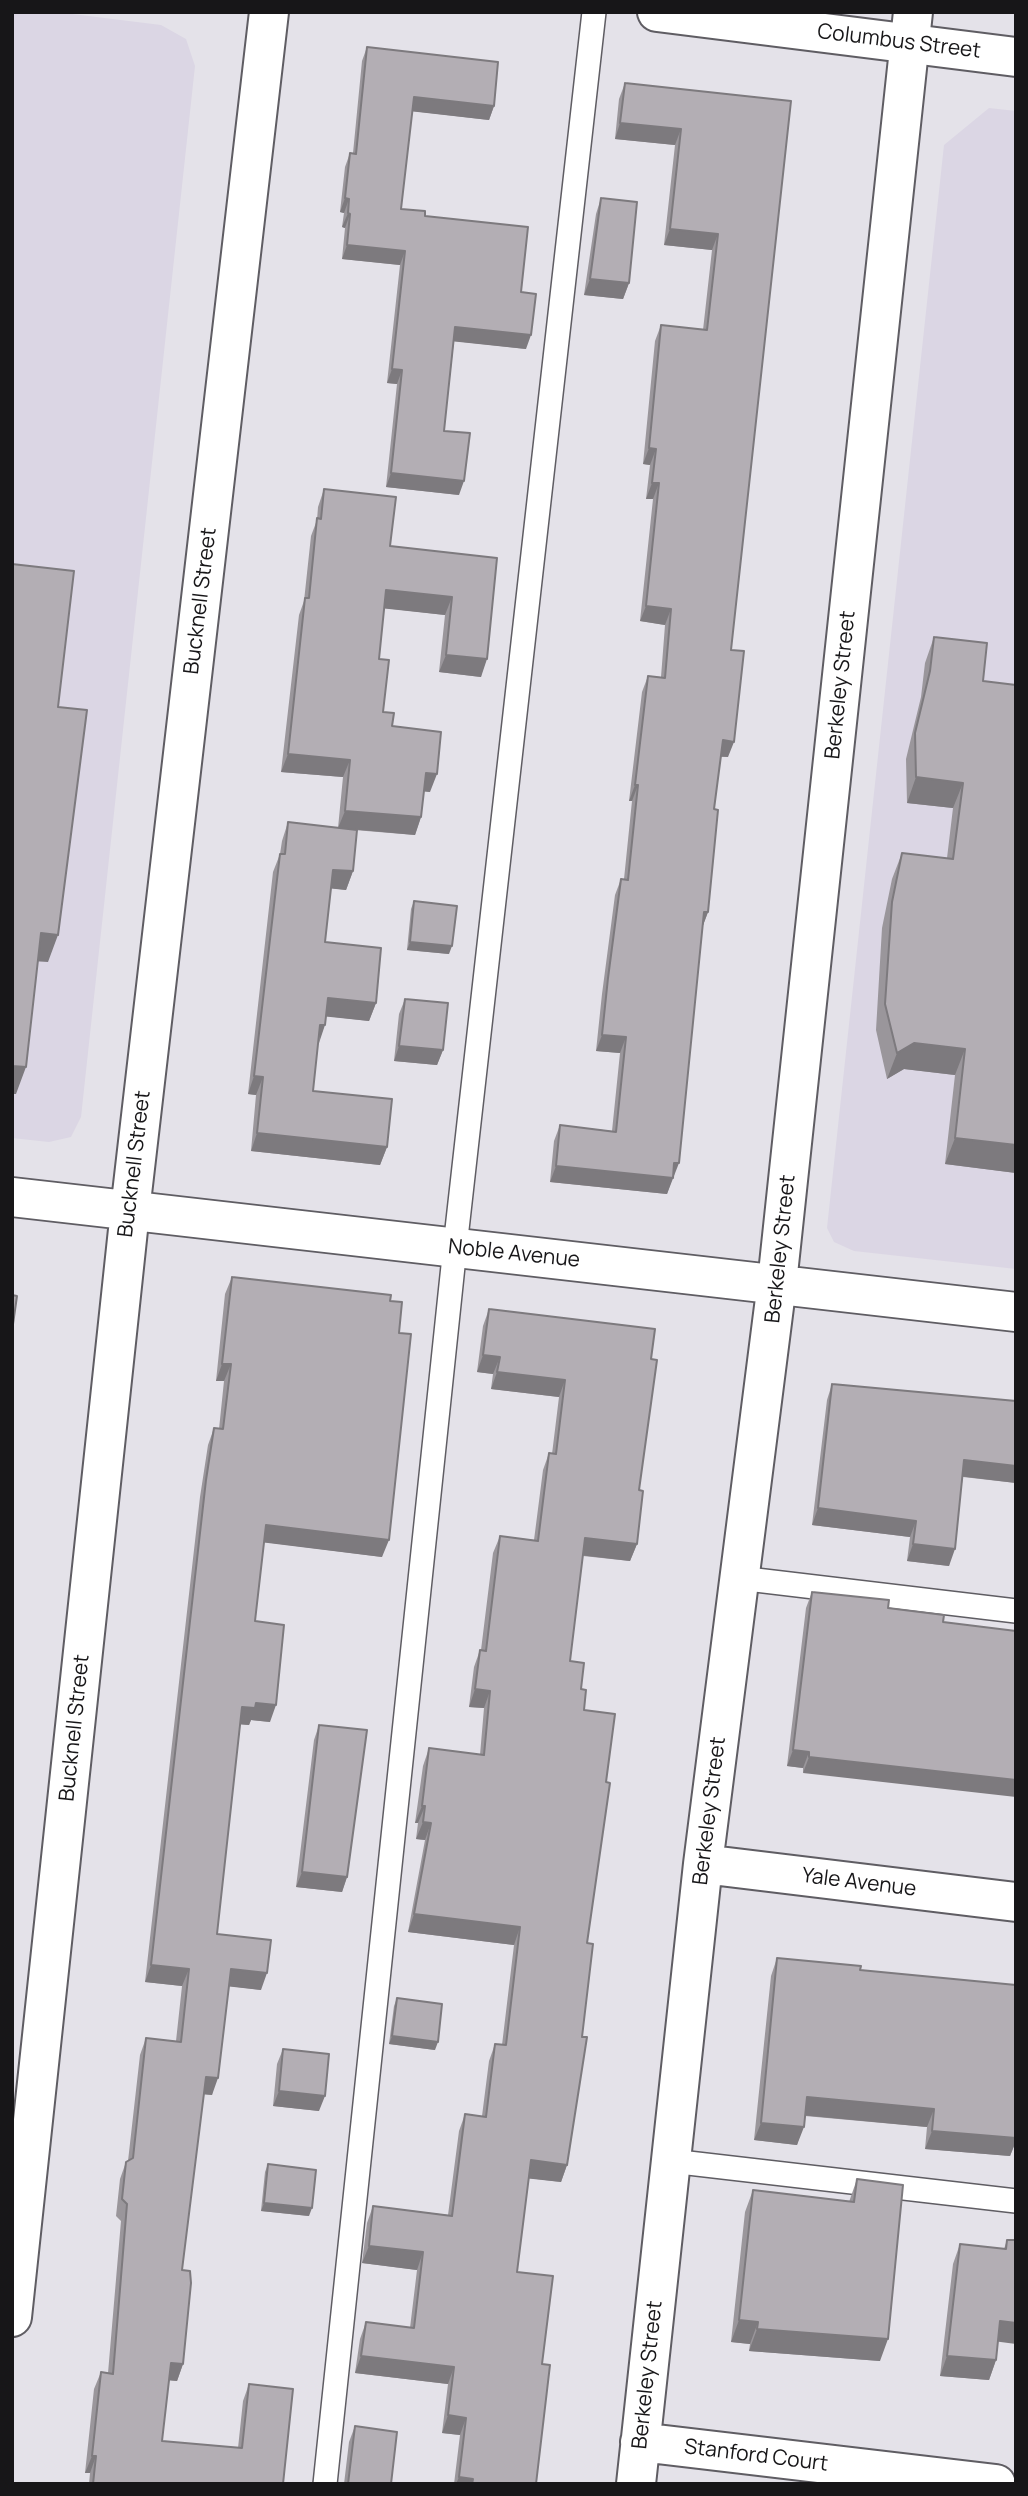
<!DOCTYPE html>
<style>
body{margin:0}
#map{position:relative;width:1028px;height:2496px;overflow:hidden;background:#e4e2e9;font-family:Manrope,sans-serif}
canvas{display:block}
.frame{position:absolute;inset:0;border:14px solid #171618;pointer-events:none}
</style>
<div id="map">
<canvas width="1028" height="2496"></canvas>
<div class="frame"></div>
</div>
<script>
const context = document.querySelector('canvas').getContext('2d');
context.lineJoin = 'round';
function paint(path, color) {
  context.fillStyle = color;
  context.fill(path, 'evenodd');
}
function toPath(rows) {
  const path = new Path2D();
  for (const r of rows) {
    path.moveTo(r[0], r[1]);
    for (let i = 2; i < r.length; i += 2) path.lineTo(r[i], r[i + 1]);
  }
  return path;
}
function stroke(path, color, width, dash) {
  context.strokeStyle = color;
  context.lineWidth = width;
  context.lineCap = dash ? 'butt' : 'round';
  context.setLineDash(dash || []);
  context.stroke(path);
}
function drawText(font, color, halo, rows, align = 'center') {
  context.font = font + ' Manrope,sans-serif';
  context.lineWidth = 5;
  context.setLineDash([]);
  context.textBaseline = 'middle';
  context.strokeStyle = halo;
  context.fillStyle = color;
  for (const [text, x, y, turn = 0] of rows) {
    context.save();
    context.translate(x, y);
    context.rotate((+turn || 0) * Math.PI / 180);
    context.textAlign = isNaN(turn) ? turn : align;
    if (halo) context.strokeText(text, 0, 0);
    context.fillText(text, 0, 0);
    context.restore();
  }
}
paint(toPath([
 [12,12,56,12,161,25,186,39,195,66,81,1117,71,1137,49,1142,12,1138],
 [989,108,1016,111,1016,1269,854,1251,834,1242,827,1228,944,145]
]), '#dbd6e4');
const lane = toPath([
 [739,1578,1016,1611],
 [671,2161,1016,2201],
 [325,2484,455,1247,594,12]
]);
const street = toPath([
 [12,1197,1016,1312],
 [703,1864,1016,1902],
 [12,2317,130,1211,269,12],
 [640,2442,996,2484],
 [636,2484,703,1864,777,1283,913,12]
]);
const secondary = toPath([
 [657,12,1016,57]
]);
stroke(lane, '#5f5d63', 26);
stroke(street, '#5f5d63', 42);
stroke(secondary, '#5f5d63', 42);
stroke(lane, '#fff', 23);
stroke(street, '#fff', 38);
stroke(secondary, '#fff', 38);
paint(toPath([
 [367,47,494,106,489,120,412,111,401,209,425,216,521,292,526,349,454,341,444,431,459,495,386,487,397,384,387,383,400,265,342,259,345,228,342,227,344,213,340,212,345,167,350,153,353,153,362,61],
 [625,83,791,101,731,650,728,757,721,757,714,809,708,912,702,928,673,1179,672,1179,667,1194,550,1182,554,1141,560,1125,612,1131,620,1053,596,1051,602,994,615,895,621,879,624,879,632,801,629,801,642,692,648,676,661,677,665,625,640,621,653,499,646,499,650,465,643,464,655,341,661,325,703,330,712,250,664,245,675,145,615,139,619,99],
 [601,198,629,283,623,299,584,295,596,214],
 [324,489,390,546,497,558,481,677,439,672,445,615,384,608,379,659,383,712,430,792,424,791,421,817,415,835,354,830,353,871,346,890,331,888,325,942,376,1003,369,1021,326,1016,318,1043,313,1091,387,1147,380,1165,251,1151,256,1095,248,1094,273,872,280,854,282,841,288,822,338,828,343,777,281,772,299,615,304,601,311,536,317,520,318,507],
 [934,637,983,681,1016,685,1016,1173,945,1164,955,1075,904,1069,887,1079,876,1030,882,928,892,879,902,853,947,858,953,808,907,803,906,759,921,697,925,663],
 [414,901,449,954,407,950,411,909],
 [405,999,443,1050,437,1065,394,1061,399,1014],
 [232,1277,390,1301,399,1333,382,1557,264,1542,255,1621,270,1722,251,1720,249,1725,240,1724,217,1934,261,1990,229,1986,212,2095,204,2094,182,2270,183,2364,177,2381,169,2380,162,2441,238,2448,243,2401,249,2384,283,2484,89,2484,90,2473,85,2473,94,2389,101,2372,108,2373,121,2221,116,2216,120,2179,126,2162,128,2161,140,2055,146,2038,176,2041,182,1986,145,1982,200,1497,208,1445,214,1428,219,1429,224,1381,216,1381,225,1294],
 [489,1309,651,1359,639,1490,637,1544,630,1561,583,1556,570,1661,581,1689,584,1710,587,1943,567,2165,561,2182,528,2178,517,2272,542,2364,536,2484,454,2484,460,2435,442,2433,448,2384,355,2373,360,2339,366,2322,410,2328,417,2270,362,2263,367,2223,373,2206,448,2215,459,2131,465,2114,482,2116,489,2061,495,2044,502,2045,514,1945,408,1932,425,1840,416,1839,418,1823,415,1823,423,1766,429,1748,480,1755,484,1708,469,1707,474,1667,480,1650,481,1650,493,1553,500,1536,534,1540,543,1470,549,1453,552,1454,559,1397,491,1389,493,1374,477,1372,483,1326],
 [832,1384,1016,1401,1016,1483,963,1477,949,1566,907,1561,910,1537,812,1525,827,1400],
 [812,1592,888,1608,943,1622,803,1773,803,1768,787,1766,806,1608],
 [319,1725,347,1877,342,1892,296,1887,314,1740],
 [777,1958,860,1970,1016,1985,1016,2141,1010,2156,925,2149,927,2127,805,2116,797,2145,754,2140,771,1976],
 [397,1998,435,2050,389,2044,394,2006],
 [283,2049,319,2111,273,2106,277,2064],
 [268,2164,309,2216,261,2211,265,2172],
 [857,2179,880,2361,749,2351,750,2344,731,2342,745,2212,753,2190,849,2202],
 [1007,2240,996,2360,989,2380,940,2376,953,2264,960,2244,1004,2249],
 [355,2426,391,2484,344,2484,349,2442]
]), '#9a969b');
paint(toPath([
 [414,97,494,106,489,120,409,111],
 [620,123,681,129,675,145,615,139],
 [345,198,349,199,344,213,340,212],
 [348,213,350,214,345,228,342,227],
 [670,229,718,234,712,250,664,245],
 [347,245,405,251,400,265,342,259],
 [590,279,629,283,623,299,584,295],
 [455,327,531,335,526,349,450,341],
 [392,369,402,370,397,384,387,383],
 [649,448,656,449,650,465,643,464],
 [391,473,464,481,459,495,386,487],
 [652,483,659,483,653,499,646,499],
 [386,590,452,597,445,615,380,608],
 [646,606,671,609,665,625,640,621],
 [446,655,487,659,481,677,439,672],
 [723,740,734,742,728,757,717,756],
 [288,754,350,760,343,777,281,772],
 [426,773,437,774,430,792,419,791],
 [916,777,963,783,953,808,907,803],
 [635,785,638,785,632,801,629,801],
 [345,811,421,817,415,835,338,828],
 [333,870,353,871,346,890,326,888],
 [704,912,708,912,702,928],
 [41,933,58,935,48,962,32,961],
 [410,942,452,946,449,954,407,950],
 [328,998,376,1003,369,1021,321,1016],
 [320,1025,325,1025,319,1043],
 [602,1035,626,1037,620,1053,596,1051],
 [914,1043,965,1049,955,1075,904,1069,887,1079,897,1053],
 [399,1046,443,1050,437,1065,394,1061],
 [12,1066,26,1067,16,1094,12,1094],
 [254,1076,263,1077,256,1095,248,1094],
 [257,1133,387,1147,380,1165,251,1151],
 [955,1138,1016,1145,1016,1173,945,1164],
 [674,1163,679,1163,667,1194,550,1182,556,1166],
 [483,1355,500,1357,493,1374,477,1372],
 [222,1364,231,1364,224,1381,216,1381],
 [497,1372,565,1380,559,1397,491,1389],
 [964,1460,1016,1466,1016,1483,958,1476],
 [818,1508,916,1521,910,1537,812,1525],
 [266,1525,389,1540,382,1557,260,1542],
 [585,1538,637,1544,630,1561,579,1555],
 [913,1544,955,1549,949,1566,907,1561],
 [475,1689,490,1691,484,1708,469,1707],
 [256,1703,276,1705,270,1722,251,1720,249,1725,235,1724,242,1707],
 [793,1750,809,1752,803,1768,787,1766],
 [809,1757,1016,1780,1016,1797,803,1773],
 [422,1806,425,1806,418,1823,415,1823],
 [423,1822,431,1823,425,1840,416,1839],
 [302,1872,347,1877,342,1892,296,1887],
 [414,1914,520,1927,514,1945,408,1932],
 [151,1965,189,1969,182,1986,145,1982],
 [231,1969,267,1973,261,1990,225,1986],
 [392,2036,438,2042,435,2050,389,2044],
 [206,2077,218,2078,212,2095,200,2094],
 [279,2091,325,2096,319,2111,273,2106],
 [807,2097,934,2109,927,2127,800,2115],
 [761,2123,804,2127,797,2145,754,2140],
 [932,2131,1016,2138,1016,2141,1010,2156,925,2149],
 [531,2160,567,2165,561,2182,524,2178],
 [264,2203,312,2208,309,2216,261,2211],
 [369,2246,423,2252,417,2270,362,2263],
 [739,2320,758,2322,750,2344,731,2342],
 [1000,2321,1016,2323,1016,2344,993,2341],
 [757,2329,888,2339,880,2361,749,2351],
 [361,2356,454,2367,448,2384,355,2373],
 [947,2356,996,2360,989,2380,940,2376],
 [171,2363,183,2364,177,2381,165,2380],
 [448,2415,466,2418,460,2435,442,2433],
 [92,2456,96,2456,90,2473,85,2473],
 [459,2477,473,2479,471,2484,456,2484]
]), '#7d7a7e');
const building = toPath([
 [367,47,498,62,494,106,414,97,401,209,425,211,425,216,528,227,521,292,536,294,531,335,455,327,444,431,470,433,464,481,391,473,402,370,392,369,405,251,347,245,350,214,348,213,349,199,345,198,350,153,356,154,367,47],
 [625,83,791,101,731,650,744,651,734,742,723,740,714,809,718,810,708,912,704,912,679,1163,674,1163,673,1178,556,1166,560,1125,616,1132,626,1037,602,1035,608,978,621,879,628,880,638,785,635,785,648,676,665,678,671,609,646,606,659,483,652,483,656,449,649,448,661,325,707,330,718,234,670,229,681,129,620,123,625,83],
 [601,198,637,202,629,283,590,279,601,198],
 [324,489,396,497,390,546,497,558,487,659,446,655,452,597,386,590,379,659,389,660,383,712,394,713,392,726,441,732,437,774,426,773,421,817,345,811,350,760,288,754,305,598,309,598,317,518,321,519,324,489],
 [12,564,74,571,58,707,87,710,58,935,41,933,26,1067,12,1066,12,564],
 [934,637,987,643,983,681,1016,685,1016,1145,955,1138,965,1049,914,1043,897,1053,885,1004,892,902,902,853,953,859,963,783,916,777,915,733,930,671,934,637],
 [288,822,357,830,353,871,333,870,325,942,381,948,376,1003,328,998,325,1025,320,1025,313,1091,392,1099,387,1147,257,1133,263,1077,254,1076,280,854,285,854,288,822],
 [414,901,457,906,452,946,410,942,414,901],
 [405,999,448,1003,443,1050,399,1046,405,999],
 [232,1277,391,1295,390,1301,402,1302,399,1333,411,1334,389,1540,266,1525,255,1621,284,1625,276,1705,256,1703,255,1708,242,1707,217,1934,271,1940,267,1973,231,1969,218,2078,206,2077,182,2270,190,2271,191,2283,183,2364,171,2363,162,2441,242,2448,249,2384,293,2389,283,2484,93,2484,96,2456,92,2456,101,2372,113,2374,127,2204,122,2199,126,2162,133,2158,146,2038,181,2042,189,1969,151,1965,206,1480,214,1428,223,1429,231,1364,222,1364,232,1277],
 [12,1295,17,1296,12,1331,12,1295],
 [489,1309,655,1329,651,1359,657,1360,639,1490,643,1491,637,1544,585,1538,570,1661,584,1663,581,1689,586,1690,584,1710,615,1714,606,1782,610,1783,587,1943,593,1944,582,2037,587,2037,567,2165,531,2160,517,2272,553,2276,542,2364,550,2365,536,2484,472,2484,473,2479,459,2477,466,2418,448,2415,454,2367,361,2356,366,2322,414,2328,423,2252,369,2246,373,2206,452,2216,465,2114,486,2117,495,2044,506,2045,520,1927,414,1914,431,1823,423,1822,425,1806,422,1806,429,1748,484,1755,490,1691,475,1689,480,1650,486,1651,500,1536,538,1541,549,1453,556,1454,565,1380,497,1372,500,1357,483,1355,489,1309],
 [832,1384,1016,1401,1016,1466,964,1460,955,1549,913,1544,916,1521,818,1508,832,1384],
 [812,1592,889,1600,888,1608,944,1615,943,1622,1016,1631,1016,1780,809,1757,809,1752,793,1750,812,1592],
 [319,1725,367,1730,347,1877,302,1872,319,1725],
 [777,1958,861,1966,860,1970,1016,1985,1016,2138,932,2131,934,2109,807,2097,804,2127,761,2123,777,1958],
 [397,1998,442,2004,438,2042,392,2036,397,1998],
 [283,2049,329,2054,325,2096,279,2091,283,2049],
 [268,2164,316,2170,312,2208,264,2203,268,2164],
 [857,2179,903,2185,888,2339,757,2329,758,2322,739,2320,753,2190,854,2202,857,2179],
 [1007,2240,1016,2240,1016,2323,1000,2321,996,2360,947,2356,960,2244,1006,2249,1007,2240],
 [355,2426,397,2432,391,2484,348,2484,355,2426]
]);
paint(building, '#b3aeb4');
stroke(building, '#7d7a7e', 2);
drawText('21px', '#171618', '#fff', [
 ["Columbus Street",899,42,7],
 ["Bucknell Street",201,601,-83],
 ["Berkeley Street",841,685,-84],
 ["Bucknell Street",135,1164,-83],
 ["Berkeley Street",781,1249,-84],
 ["Noble Avenue",514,1254,6],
 ["Bucknell Street",75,1728,-84],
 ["Berkeley Street",710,1811,-83],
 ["Yale Avenue",859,1883,7],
 ["Berkeley Street",648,2375,-84],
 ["Stanford Court",756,2456,7]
]);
</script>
